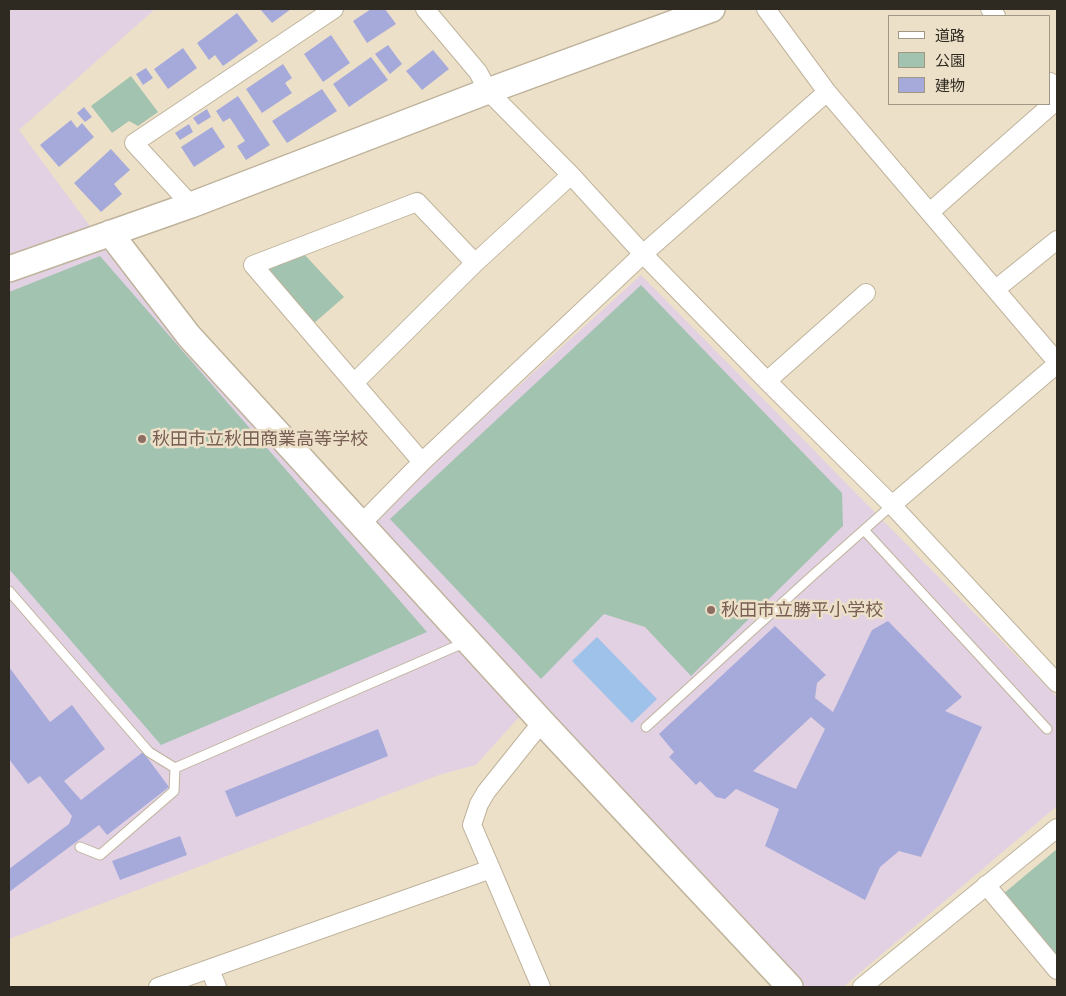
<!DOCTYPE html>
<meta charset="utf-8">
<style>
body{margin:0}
#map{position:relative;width:1066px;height:996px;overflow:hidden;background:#ede0c8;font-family:Barlow,"Noto Sans JP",sans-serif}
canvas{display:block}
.frame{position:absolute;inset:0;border:10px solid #2f2a21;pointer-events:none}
.legend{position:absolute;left:888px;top:15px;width:162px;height:90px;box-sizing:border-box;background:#ede0c8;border:1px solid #a19785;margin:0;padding:6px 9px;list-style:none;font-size:15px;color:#2f2a21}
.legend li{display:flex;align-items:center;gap:10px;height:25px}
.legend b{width:25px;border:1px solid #a19785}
</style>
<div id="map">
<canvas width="1066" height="996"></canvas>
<div class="frame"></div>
<ul class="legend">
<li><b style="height:6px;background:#fff"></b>道路</li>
<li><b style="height:14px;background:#a2c3af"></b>公園</li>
<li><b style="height:14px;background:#a6aada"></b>建物</li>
</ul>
</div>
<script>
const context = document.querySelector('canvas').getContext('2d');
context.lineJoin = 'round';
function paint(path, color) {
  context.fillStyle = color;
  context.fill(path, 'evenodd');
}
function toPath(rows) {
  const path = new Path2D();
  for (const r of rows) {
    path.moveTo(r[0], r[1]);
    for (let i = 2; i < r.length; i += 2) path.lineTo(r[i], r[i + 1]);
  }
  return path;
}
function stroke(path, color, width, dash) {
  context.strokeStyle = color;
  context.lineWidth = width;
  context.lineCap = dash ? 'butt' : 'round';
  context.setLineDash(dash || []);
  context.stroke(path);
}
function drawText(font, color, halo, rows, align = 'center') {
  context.font = font + ' Barlow,"Noto Sans JP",sans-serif';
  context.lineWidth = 5;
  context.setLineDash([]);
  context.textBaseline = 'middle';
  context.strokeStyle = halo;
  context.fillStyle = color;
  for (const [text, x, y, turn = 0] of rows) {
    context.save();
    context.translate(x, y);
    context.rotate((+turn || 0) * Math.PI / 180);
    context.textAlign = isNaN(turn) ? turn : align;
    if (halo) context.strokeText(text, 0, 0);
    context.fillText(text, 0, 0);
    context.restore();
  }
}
paint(toPath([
 [9,9,155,9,19,130,106,248,521,715,476,765,442,774,9,939],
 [641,275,1057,697,1057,806,843,987,802,987,369,522]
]), '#e2d1e3');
paint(toPath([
 [131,76,158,112,138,126,129,121,112,133,91,106],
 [304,254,344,297,313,324,268,270],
 [100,256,427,632,161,745,9,569,9,292],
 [641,285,842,493,843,526,691,676,645,627,604,614,541,679,390,519],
 [1057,849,1057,958,1003,894]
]), '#a2c3af');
paint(toPath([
 [597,637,657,699,632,723,572,661]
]), '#9ec2e9');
paint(toPath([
 [260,9,291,9,272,23],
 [371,9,385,9,396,24,367,43,353,21],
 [237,13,258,41,223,66,215,55,209,60,197,43],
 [331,35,350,63,323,82,304,54],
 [388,45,402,64,390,74,375,54],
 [183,48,197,68,168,89,154,69],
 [433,50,449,69,422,90,406,71],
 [371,57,388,80,349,107,333,84],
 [283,64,292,78,285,83,292,93,262,113,246,89],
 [146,68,153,78,143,85,136,74],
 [322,89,337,111,287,143,272,121],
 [238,96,270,145,246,160,237,146,245,141,230,118,223,122,216,111],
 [84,107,92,117,85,122,77,113],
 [207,109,211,117,198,125,193,118],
 [71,120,77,128,82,123,94,137,59,167,40,145],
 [189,124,193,132,180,140,175,133],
 [212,127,225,147,194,167,181,147],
 [111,149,130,170,114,184,122,194,101,212,74,183],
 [888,621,962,697,945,711,982,727,921,857,899,851,880,867,865,900,765,846,779,809,736,789,725,799,716,797,700,781,696,785,669,757,674,752,659,734,775,626,826,675,817,683,815,698,833,712,872,630],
 [811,717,825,729,796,789,753,771],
 [9,667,50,722,72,705,105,749,64,781,81,800,143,752,169,787,107,835,99,825,9,892,9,869,69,824,72,816,40,776,28,784,9,759],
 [378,729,388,756,236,817,225,791],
 [180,836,187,855,120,880,112,861]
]), '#a6aada');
const lane = toPath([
 [864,530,1047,729],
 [9,591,149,752,175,768,466,642],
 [646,727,812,576,892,505],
 [80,847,100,855,174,791,175,768]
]);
const street = toPath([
 [425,9,478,72,488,91,571,175,643,254,767,381,892,505,1057,683],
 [766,9,827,92,1057,362],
 [990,9,996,16],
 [1050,82,1057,91],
 [191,205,134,143,334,9],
 [930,212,1057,100],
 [475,263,417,202,253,265,354,383,475,263,571,175],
 [996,289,1057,240],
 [767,381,866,293],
 [354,383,422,462],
 [892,505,1057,364],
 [361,524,422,462,643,254,827,92],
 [491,869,541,987],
 [986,885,1057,970],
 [210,969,217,987],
 [158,987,491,869,472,825,479,804,486,792,542,722],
 [862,987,1057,828]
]);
const secondary = toPath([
 [110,233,189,336,542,722,790,987],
 [9,269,191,205,488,91,712,9]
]);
stroke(lane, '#bfb39c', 11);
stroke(street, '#bfb39c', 20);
stroke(secondary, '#bfb39c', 28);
stroke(lane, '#fff', 9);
stroke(street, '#fff', 18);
stroke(secondary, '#fff', 25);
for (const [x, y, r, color] of [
 [142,439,5,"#8d6e63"],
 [711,610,5,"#8d6e63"]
]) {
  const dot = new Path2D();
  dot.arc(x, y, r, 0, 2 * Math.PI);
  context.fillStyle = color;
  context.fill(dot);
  stroke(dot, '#ede0c8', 2);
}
drawText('18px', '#785e54', '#ede0c8', [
 ["秋田市立秋田商業高等学校",152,439],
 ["秋田市立勝平小学校",721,610]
], 'left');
</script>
